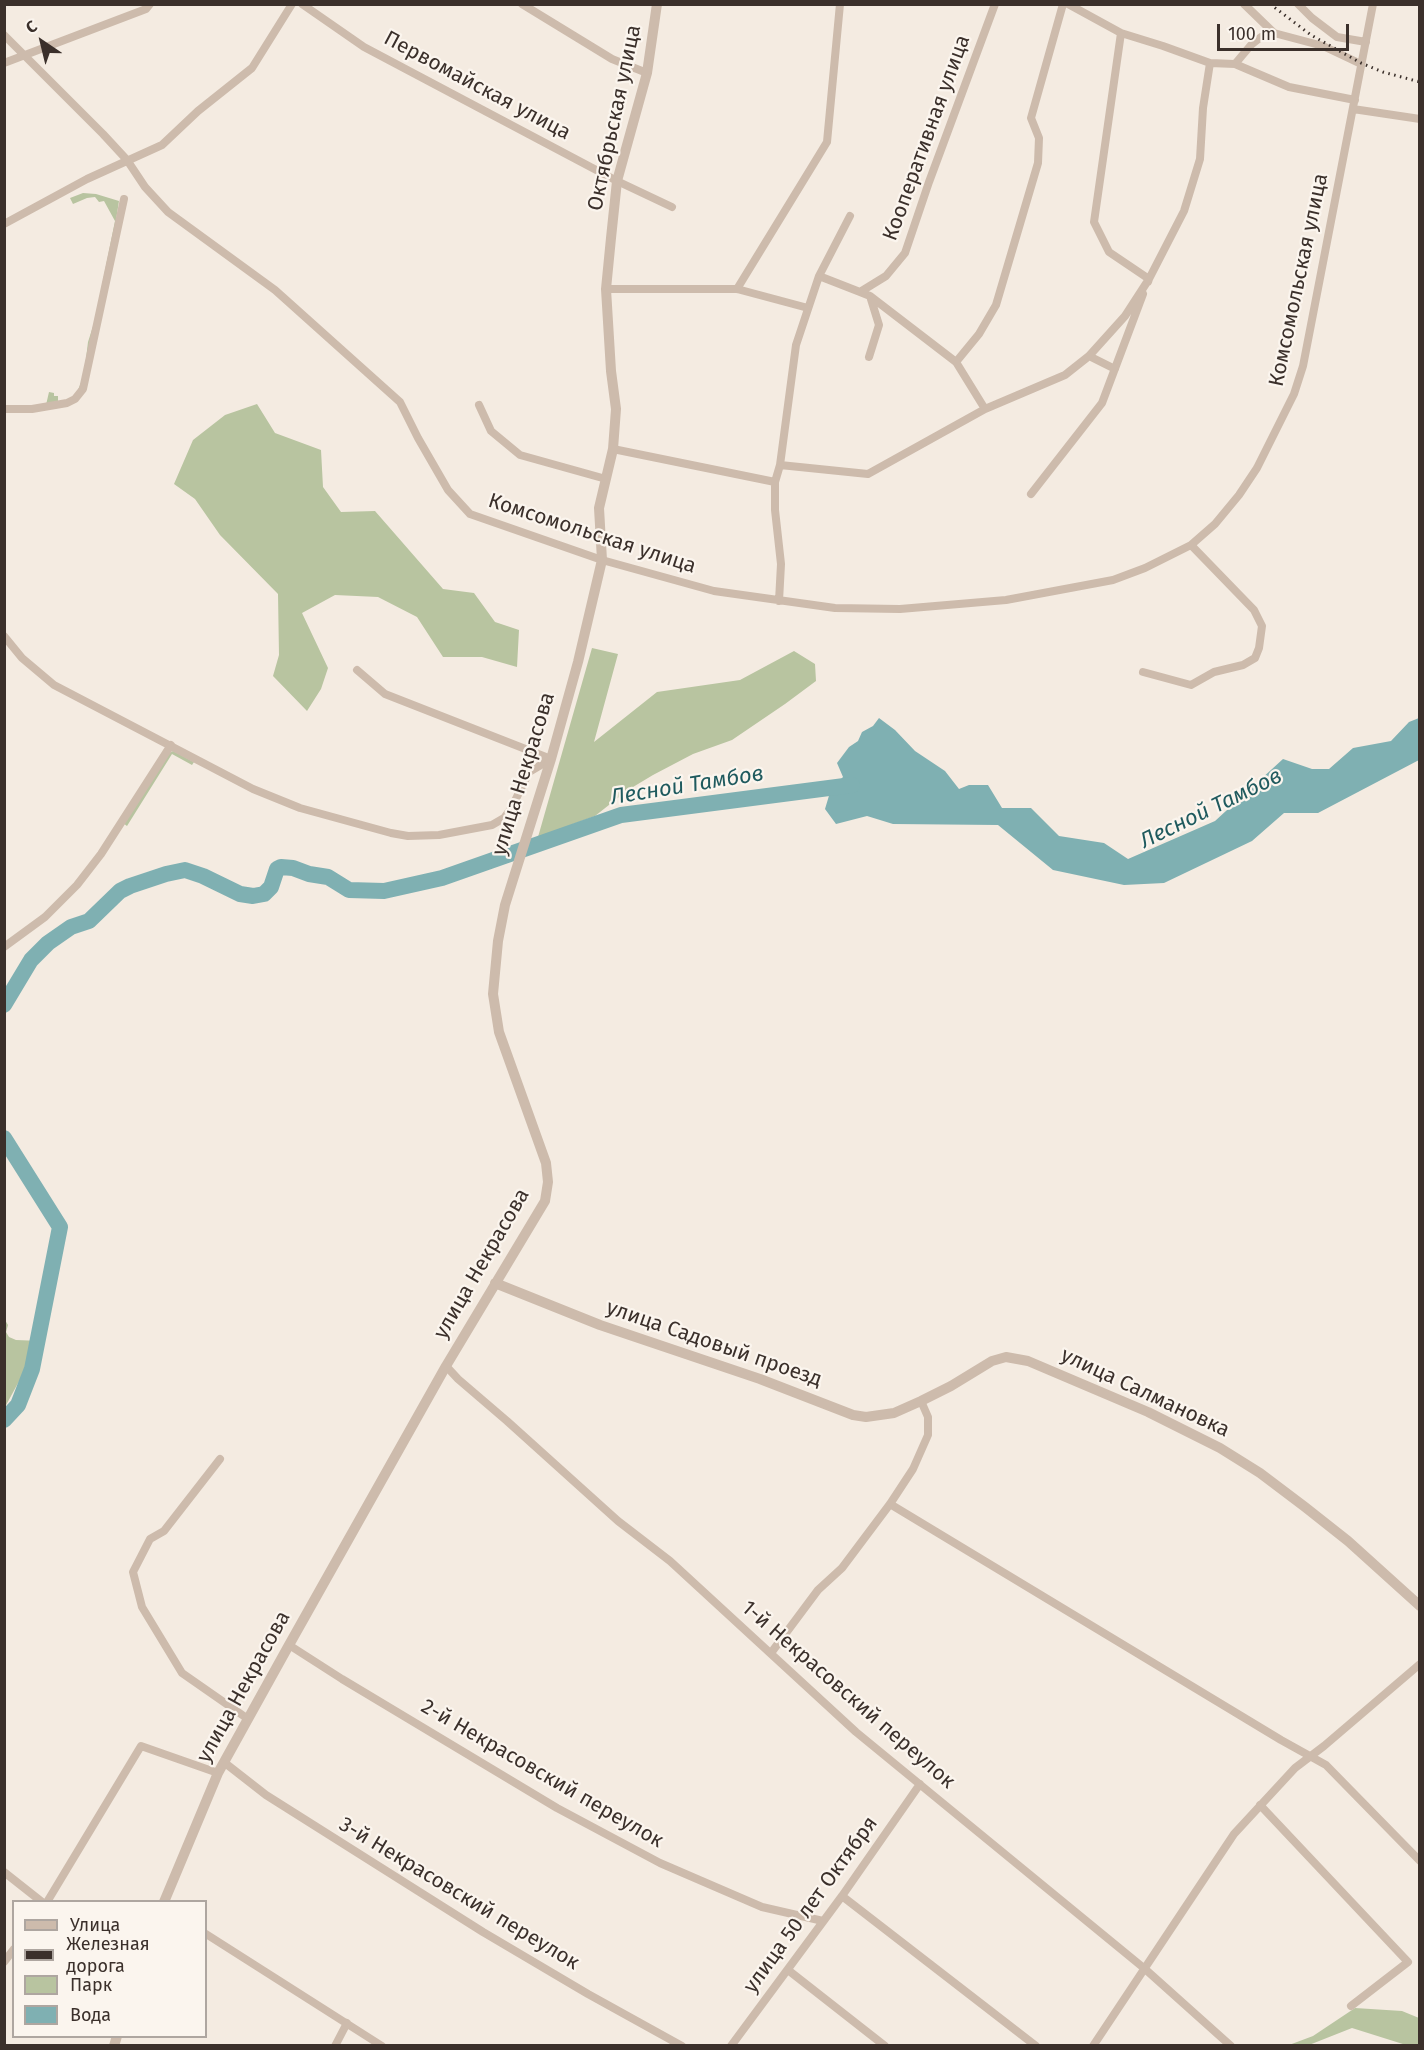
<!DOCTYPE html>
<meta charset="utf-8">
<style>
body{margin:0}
#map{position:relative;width:1424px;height:2050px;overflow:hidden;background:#f4ebe1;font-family:"Fira Sans",sans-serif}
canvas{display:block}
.frame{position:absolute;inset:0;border:6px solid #3b302b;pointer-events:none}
.legend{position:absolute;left:12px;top:1900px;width:195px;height:138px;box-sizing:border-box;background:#fbf5ee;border:2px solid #aea6a0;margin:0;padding:8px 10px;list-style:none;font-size:18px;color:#3b302b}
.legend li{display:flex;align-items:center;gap:12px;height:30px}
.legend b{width:30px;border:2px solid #aea6a0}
.north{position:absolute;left:12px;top:12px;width:60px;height:60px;-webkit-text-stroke:4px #fbf5ee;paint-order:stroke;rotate:325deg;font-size:16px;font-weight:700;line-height:24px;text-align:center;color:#3b302b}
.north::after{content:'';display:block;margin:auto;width:21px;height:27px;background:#3b302b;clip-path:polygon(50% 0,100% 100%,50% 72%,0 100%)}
.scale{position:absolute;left:1217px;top:24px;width:132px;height:27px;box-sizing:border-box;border:3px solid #3b302b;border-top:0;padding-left:8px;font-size:18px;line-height:21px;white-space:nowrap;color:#3b302b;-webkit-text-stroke:4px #fbf5ee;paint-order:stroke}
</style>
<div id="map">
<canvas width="1424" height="2050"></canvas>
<div class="frame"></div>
<ul class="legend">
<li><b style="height:8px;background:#cdbbac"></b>Улица</li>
<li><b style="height:8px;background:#3b302b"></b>Железная дорога</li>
<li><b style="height:16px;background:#b8c4a0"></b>Парк</li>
<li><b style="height:16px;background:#7fb0b2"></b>Вода</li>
</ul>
<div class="north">С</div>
<div class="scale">100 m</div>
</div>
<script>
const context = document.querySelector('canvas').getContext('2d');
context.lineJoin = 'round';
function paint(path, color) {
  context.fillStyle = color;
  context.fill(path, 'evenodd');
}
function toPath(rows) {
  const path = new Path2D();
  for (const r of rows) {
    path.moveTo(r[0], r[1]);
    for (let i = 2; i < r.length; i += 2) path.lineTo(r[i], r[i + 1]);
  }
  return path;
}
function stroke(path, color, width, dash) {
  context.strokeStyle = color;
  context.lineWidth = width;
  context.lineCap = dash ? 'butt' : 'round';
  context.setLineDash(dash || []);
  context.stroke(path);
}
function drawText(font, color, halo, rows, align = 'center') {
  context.font = font + ' "Fira Sans",sans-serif';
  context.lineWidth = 4.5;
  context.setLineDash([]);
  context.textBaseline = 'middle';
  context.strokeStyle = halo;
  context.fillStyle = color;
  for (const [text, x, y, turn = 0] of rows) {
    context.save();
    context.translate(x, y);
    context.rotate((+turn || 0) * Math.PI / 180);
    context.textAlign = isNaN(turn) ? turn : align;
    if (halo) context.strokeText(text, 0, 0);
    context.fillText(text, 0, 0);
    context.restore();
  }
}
paint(toPath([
 [83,193,96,194,119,201,108,271,85,376,76,396,68,401,37,407,5,407,4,405,32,406,46,405,49,392,54,393,54,396,58,396,58,401,67,401,76,395,84,375,88,342,95,320,115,221,104,201,99,202,95,197,87,198,73,204,70,198],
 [257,404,275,433,321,450,323,487,341,512,375,511,443,589,474,593,495,622,519,630,517,667,482,657,443,657,417,617,378,597,335,595,302,613,328,668,321,689,307,711,273,676,279,655,278,594,220,535,195,499,174,484,193,440,225,415],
 [592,648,618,654,594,742,657,692,740,680,794,651,815,664,816,681,785,704,732,740,693,754,653,775,628,790,595,816,538,837],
 [173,751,194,762,192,765,172,754,127,826,123,823,169,753],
 [5,1320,8,1325,6,1332,9,1337,16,1340,41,1341,5,1407],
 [1355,2008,1402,2011,1419,2018,1419,2045,1406,2045,1352,2028,1309,2045,1289,2045,1313,2036]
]), '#b8c4a0');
paint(toPath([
 [879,718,895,730,915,751,945,771,959,789,969,785,988,785,1002,808,1031,808,1059,836,1104,843,1128,859,1215,821,1283,759,1312,769,1329,769,1353,748,1391,741,1409,722,1419,718,1419,760,1318,813,1284,813,1252,841,1164,883,1124,885,1053,870,998,825,893,824,867,816,836,824,825,809,831,789,843,777,837,763,849,747,858,741,862,732,873,726]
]), '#7fb0b2');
stroke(toPath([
 [4,1005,31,960,48,943,71,927,89,921,120,891,130,886,166,874,185,870,203,876,240,894,253,896,264,894,271,887,277,869,281,867,293,868,309,874,328,877,349,890,384,891,442,878,621,815,852,785],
 [4,1138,60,1227,32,1369,18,1405,4,1420]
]), '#7fb0b2', 16);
stroke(toPath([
 [302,4,364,47,617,181,672,207],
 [522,4,612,59,647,73],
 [1068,4,1121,33,1163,46,1210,63,1235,64,1289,87,1355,100],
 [1244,4,1274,33],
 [1298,4,1312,18,1337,37,1366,42],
 [1121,33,1094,222,1109,252,1149,279,1148,282],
 [4,35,103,134,127,160,145,187,168,212,275,290,400,402,418,438,448,490,470,514,602,560,714,591,835,608,900,609,1006,600,1113,580,1145,568,1191,545,1215,524,1239,495,1257,468,1294,394,1303,366,1373,4],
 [4,63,146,9,150,4],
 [1235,64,1251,45,1261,37,1274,33,1323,46,1361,64],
 [1353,109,1420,119],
 [4,224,87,179,162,145,198,111,252,68,292,4],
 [819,276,860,292,886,276,905,253,929,182,995,4],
 [606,289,737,289,808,308],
 [737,289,827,142,840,4],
 [860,292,870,296,956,362,985,409],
 [1089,356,1115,369],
 [869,357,879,325,870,296],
 [956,362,979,334,996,305,1038,163,1039,138,1031,118,1063,4],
 [479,405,491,431,520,455,606,479],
 [4,409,32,409,67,403,75,399,83,389,124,199],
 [613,449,775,482],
 [780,465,868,474,985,409,1065,375,1089,356,1125,316,1149,279,1184,211,1200,159,1203,108,1210,63],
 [1031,494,1102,403,1143,294],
 [779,601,781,564,775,510,775,482,780,465,796,345,819,276,850,216],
 [4,636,22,658,54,685,253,789,300,808,391,833,408,836,439,835,492,825,504,818,512,807,529,772,551,759],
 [357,670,385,694,551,759],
 [1143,672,1191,685,1214,672,1243,665,1255,658,1259,648,1262,626,1254,610,1191,545],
 [4,947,45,917,77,885,101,854,171,745],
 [446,1366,458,1379,507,1421,618,1521,670,1561,856,1732,1145,1969,1231,2046],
 [220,1459,164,1531,150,1539,133,1572,142,1607,182,1673,248,1719],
 [890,1504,1281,1740,1326,1765,1420,1861],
 [289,1645,342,1679,557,1808,660,1863,762,1907,823,1921],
 [771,1653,818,1590,842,1568,890,1504,913,1469,928,1435,928,1417,921,1401],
 [225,1763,266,1795,483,1932,588,1994,682,2046],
 [1260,1805,1408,1962,1351,2006],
 [4,1872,42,1902],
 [842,1896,1036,2046],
 [47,1902,141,1746,218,1773],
 [206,1934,382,2046],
 [4,1962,14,1949],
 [788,1970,885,2046],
 [335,2046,347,2023],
 [731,2046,842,1896,920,1784],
 [1093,2046,1234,1834,1295,1768,1324,1746,1420,1664]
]), '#cdbbac', 8);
stroke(toPath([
 [495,1283,600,1325,760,1379,853,1415,866,1417,894,1413,921,1401,951,1386,992,1361,1006,1357,1028,1361,1148,1412,1220,1448,1260,1473,1305,1507,1348,1541,1420,1606],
 [164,1902,218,1773,289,1645,446,1366,545,1201,548,1182,546,1163,499,1032,493,994,498,941,505,905,551,759,578,662,602,560,599,508,613,449,616,409,611,371,606,289,611,238,617,181,647,73,657,4],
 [114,2046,117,2036]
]), '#cdbbac', 10);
stroke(toPath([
 [1270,4,1311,35,1361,63,1383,72,1420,82]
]), '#3b302b', 3, [1.5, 4.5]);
drawText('21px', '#3b302b', '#fbf5ee', [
 ["Первомайская улица",477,86,28],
 ["Октябрьская улица",615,118,-78],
 ["Кооперативная улица",927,138,-70],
 ["Комсомольская улица",1299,280,-78],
 ["Комсомольская улица",592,534,18],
 ["улица Некрасова",524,774,-73],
 ["улица Некрасова",482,1264,-60],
 ["улица Садовый проезд",714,1344,19],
 ["улица Салмановка",1145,1393,25],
 ["улица Некрасова",244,1687,-61],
 ["1-й Некрасовский переулок",848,1695,41],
 ["2-й Некрасовский переулок",542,1774,30],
 ["3-й Некрасовский переулок",459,1894,31],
 ["улица 50 лет Октября",811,1905,-54]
]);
drawText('italic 22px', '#1f5a5e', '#fbf5ee', [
 ["Лесной Тамбов",687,786,-9],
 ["Лесной Тамбов",1211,809,-26]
]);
</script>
